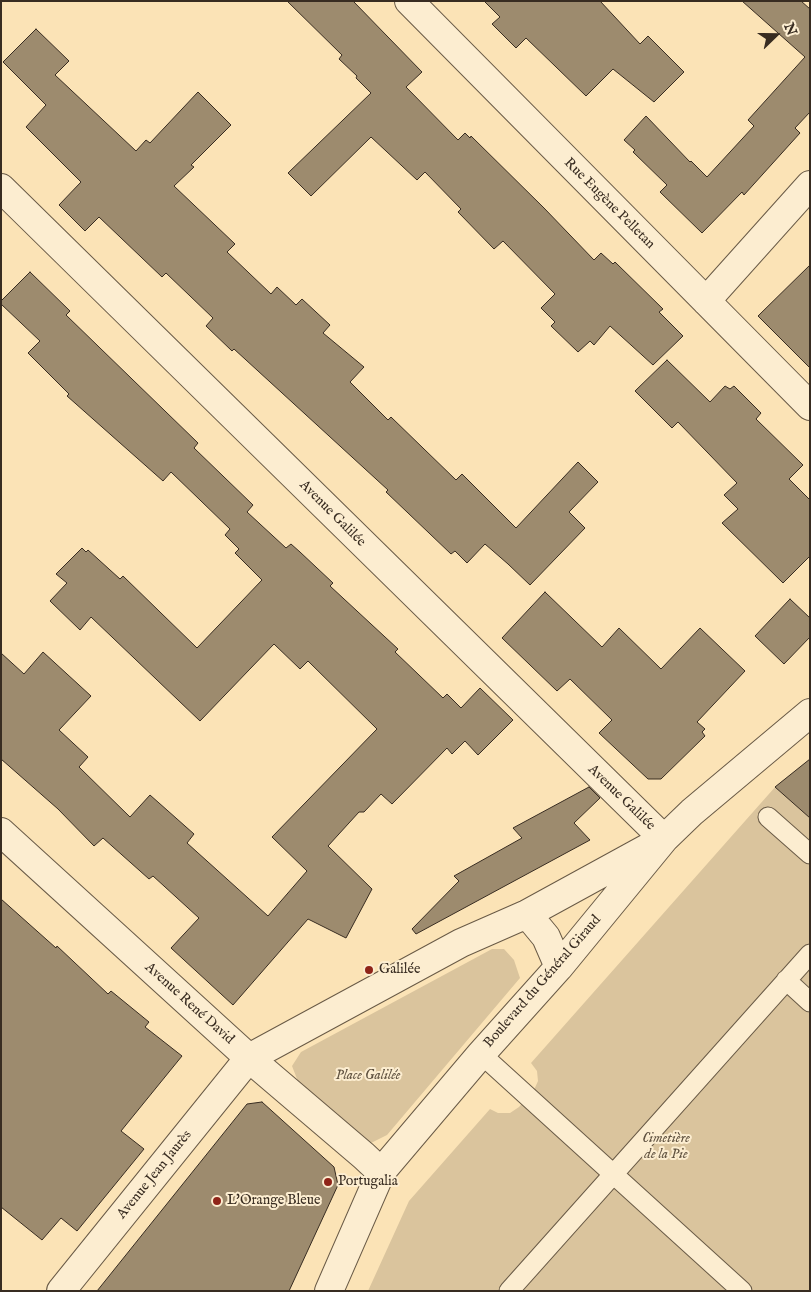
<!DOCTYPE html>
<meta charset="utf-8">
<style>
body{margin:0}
#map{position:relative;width:811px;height:1292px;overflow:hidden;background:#fbe3b6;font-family:"IM FELL English",serif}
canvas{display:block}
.frame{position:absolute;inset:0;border:2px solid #382c21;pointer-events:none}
.north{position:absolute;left:751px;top:10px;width:50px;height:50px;-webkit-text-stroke:4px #fcedd0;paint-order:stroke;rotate:68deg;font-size:14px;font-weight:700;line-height:20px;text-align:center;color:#382c21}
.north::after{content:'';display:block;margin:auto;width:18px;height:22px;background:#382c21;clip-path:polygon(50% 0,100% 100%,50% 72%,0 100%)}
</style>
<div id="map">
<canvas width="811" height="1292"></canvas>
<div class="frame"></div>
<div class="north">N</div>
</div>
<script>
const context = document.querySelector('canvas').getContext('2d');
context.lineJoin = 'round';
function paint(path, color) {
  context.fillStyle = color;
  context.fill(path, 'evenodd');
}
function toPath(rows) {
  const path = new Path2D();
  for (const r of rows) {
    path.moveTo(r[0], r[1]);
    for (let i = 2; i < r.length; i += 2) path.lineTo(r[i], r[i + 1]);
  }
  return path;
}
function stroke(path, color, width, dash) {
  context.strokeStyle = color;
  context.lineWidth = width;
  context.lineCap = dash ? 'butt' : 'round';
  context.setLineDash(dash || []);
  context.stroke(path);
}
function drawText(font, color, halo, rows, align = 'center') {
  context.font = font + ' "IM FELL English",serif';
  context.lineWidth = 4;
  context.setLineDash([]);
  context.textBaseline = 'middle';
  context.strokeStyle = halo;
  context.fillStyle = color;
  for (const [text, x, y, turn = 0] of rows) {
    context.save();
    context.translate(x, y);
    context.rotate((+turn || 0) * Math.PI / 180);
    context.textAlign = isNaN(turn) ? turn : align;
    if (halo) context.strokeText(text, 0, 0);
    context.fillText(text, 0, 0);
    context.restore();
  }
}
paint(toPath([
 [810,759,810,1291,368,1291,409,1201,490,1109,498,1113,510,1113,519,1107,534,1090,538,1081,537,1071,531,1063,776,786],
 [492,949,504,949,514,960,520,978,387,1135,371,1143,356,1140,299,1084,292,1066,301,1052]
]), '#dac49d');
const building = toPath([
 [287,1,353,1,422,72,406,87,458,140,465,133,470,138,471,136,544,208,594,260,601,253,613,264,615,262,663,309,659,312,683,336,653,365,610,326,594,345,590,341,578,352,551,326,555,322,541,308,555,294,503,241,494,249,458,212,461,209,425,172,417,180,371,137,311,196,288,173,371,93,356,78,357,76,339,59,342,55,287,1],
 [484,1,600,1,640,44,648,36,684,72,654,102,613,69,586,96,526,38,516,48,492,24,500,17,484,1],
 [742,1,801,1,810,9,810,112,795,128,800,133,744,195,742,192,702,233,660,192,667,185,633,152,635,150,624,140,646,116,690,162,691,161,707,177,754,126,748,120,805,57,742,1],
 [36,29,69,61,55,75,136,151,146,140,150,143,198,92,231,125,191,165,194,167,174,186,235,244,227,252,271,294,277,287,296,305,302,299,330,325,323,333,364,367,350,382,388,420,391,417,456,480,462,474,516,528,578,462,598,482,569,512,585,528,530,585,508,564,485,544,467,563,455,551,451,554,386,492,388,490,234,349,232,351,206,326,213,318,166,273,162,277,99,217,85,231,59,205,81,182,26,127,46,105,3,62,36,29],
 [810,265,810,368,758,316,810,265],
 [30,272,70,311,66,315,198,443,194,448,253,505,247,512,286,548,291,544,300,552,333,583,330,586,398,649,395,652,443,698,447,694,461,708,480,688,513,720,478,755,465,741,452,754,447,748,392,804,381,794,364,812,359,812,328,846,372,889,346,938,308,919,233,1005,171,948,199,918,153,876,149,879,103,838,94,846,58,809,1,759,1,653,24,674,43,652,91,696,59,730,88,757,79,767,130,817,150,795,194,834,187,843,268,916,307,871,272,837,377,729,308,661,300,669,274,644,200,721,91,617,80,630,50,601,67,583,56,574,82,548,86,552,88,550,120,579,123,576,197,648,262,580,235,553,239,549,225,535,230,529,171,472,163,481,67,396,69,394,28,353,40,341,1,304,1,301,30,272],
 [667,360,710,402,725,386,730,389,734,386,761,413,756,419,803,465,789,479,810,500,810,556,783,583,722,523,738,509,724,495,737,483,678,422,672,428,635,391,667,360],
 [545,592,602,647,619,628,661,669,700,628,745,671,697,722,705,729,702,732,705,736,661,779,648,779,599,733,612,720,570,679,557,691,502,638,545,592],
 [790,599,810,618,810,637,784,664,755,636,790,599],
 [810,759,810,818,775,787,810,759],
 [589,787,600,798,574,823,590,840,416,934,412,929,459,881,454,876,522,838,513,828,589,787],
 [1,899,56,948,57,946,108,994,111,991,149,1022,145,1027,182,1056,121,1131,144,1149,77,1231,61,1218,42,1240,1,1207,1,899],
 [262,1102,334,1167,338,1185,289,1291,97,1291,247,1104,262,1102]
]);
paint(building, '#9d8b6e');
stroke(building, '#382c21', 1);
const service = toPath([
 [768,817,810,854],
 [786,980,810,1002],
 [481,1054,742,1291],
 [509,1291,810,954]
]);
const minor = toPath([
 [409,1,810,406],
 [1,188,664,839],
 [706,301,810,185],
 [1,832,249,1058,364,1156,381,1172],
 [527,914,546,937,559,967],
 [61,1291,249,1058,461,943,527,914,664,839],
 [329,1291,381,1172,481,1054,559,967,664,839,692,812,810,713]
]);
stroke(service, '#695a46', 21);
stroke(minor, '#695a46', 30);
stroke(service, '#fcedd0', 19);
stroke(minor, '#fcedd0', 28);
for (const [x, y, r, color] of [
 [369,970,5,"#8f2418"],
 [328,1182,5,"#8f2418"],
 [217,1201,5,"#8f2418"]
]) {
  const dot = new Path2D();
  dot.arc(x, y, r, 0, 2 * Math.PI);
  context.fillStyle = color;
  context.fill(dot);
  stroke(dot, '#fcedd0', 2);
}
drawText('14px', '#382c21', '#fcedd0', [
 ["Rue Eugène Pelletan",609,204,45],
 ["Avenue Galilée",332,514,45],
 ["Avenue Galilée",621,798,44],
 ["Boulevard du Général Giraud",543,982,-49],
 ["Avenue René David",189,1004,42],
 ["Avenue Jean Jaurès",155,1175,-51]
]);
drawText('14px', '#382c21', '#fcedd0', [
 ["Galilée",379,970],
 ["Portugalia",338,1182],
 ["L'Orange Bleue",227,1201]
], 'left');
drawText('italic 14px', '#605240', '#fcedd0', [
 ["Place Galilée",368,1076],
 ["Cimetière",666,1139],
 ["de la Pie",666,1155]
]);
</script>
